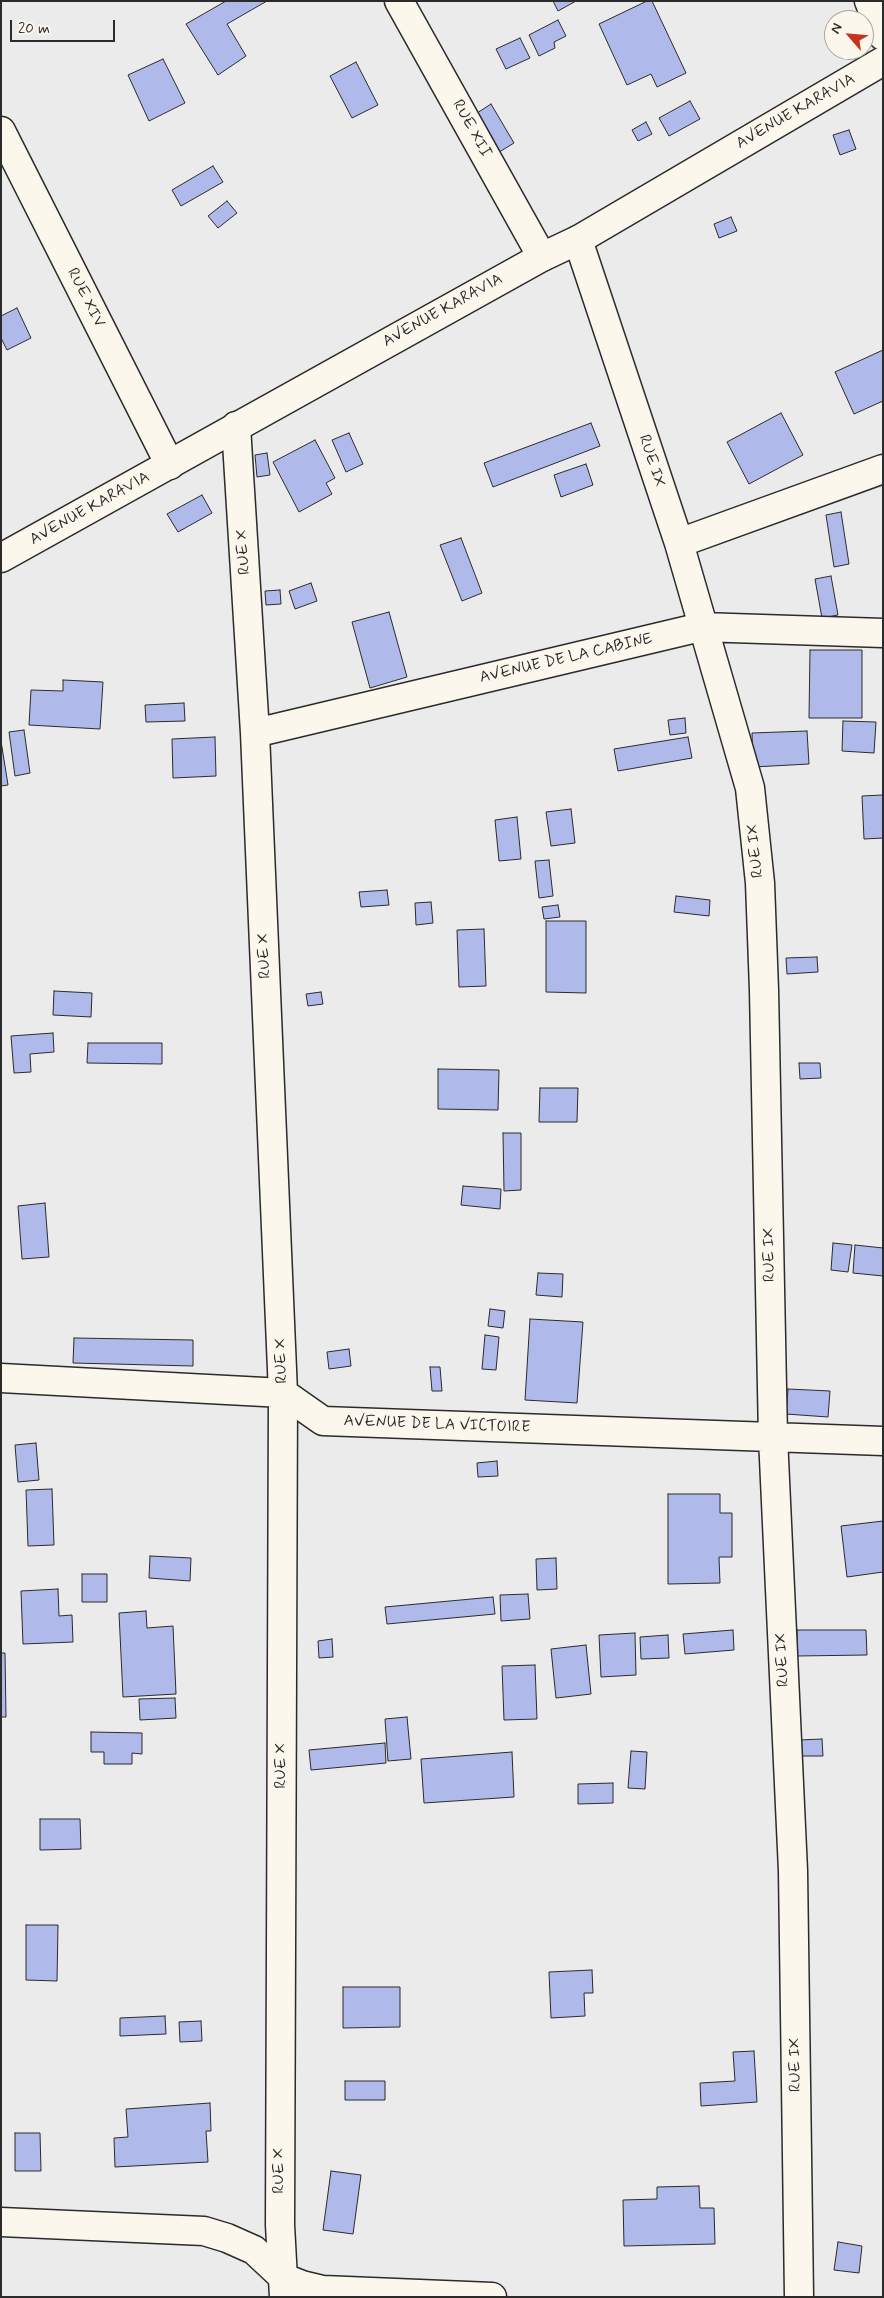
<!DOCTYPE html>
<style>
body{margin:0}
#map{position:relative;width:884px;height:2298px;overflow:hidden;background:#ecebec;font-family:Mynerve,sans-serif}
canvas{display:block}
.frame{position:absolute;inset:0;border:2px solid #2b2b2b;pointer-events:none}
.north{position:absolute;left:824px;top:10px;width:50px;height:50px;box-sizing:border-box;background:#fbf7ec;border:1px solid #a8a59f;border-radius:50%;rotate:297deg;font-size:14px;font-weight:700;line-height:20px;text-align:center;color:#2b2b2b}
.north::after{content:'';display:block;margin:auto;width:18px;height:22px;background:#c8321e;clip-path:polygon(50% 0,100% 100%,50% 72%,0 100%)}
.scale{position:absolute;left:10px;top:20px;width:105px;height:22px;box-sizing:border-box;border:2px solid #2b2b2b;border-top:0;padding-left:6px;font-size:15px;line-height:18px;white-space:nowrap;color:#2b2b2b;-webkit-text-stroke:4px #fbf7ec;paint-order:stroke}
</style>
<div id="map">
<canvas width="884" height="2298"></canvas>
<div class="frame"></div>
<div class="north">N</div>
<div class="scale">20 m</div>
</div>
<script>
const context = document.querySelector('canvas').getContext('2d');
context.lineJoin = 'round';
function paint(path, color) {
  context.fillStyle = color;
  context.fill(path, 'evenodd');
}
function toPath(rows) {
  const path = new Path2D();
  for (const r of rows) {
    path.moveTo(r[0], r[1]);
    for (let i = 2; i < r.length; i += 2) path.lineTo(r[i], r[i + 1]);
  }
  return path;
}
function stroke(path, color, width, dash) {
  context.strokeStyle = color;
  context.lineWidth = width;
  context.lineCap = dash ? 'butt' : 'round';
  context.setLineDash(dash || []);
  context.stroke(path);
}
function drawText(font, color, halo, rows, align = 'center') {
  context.font = font + ' Mynerve,sans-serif';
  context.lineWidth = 4;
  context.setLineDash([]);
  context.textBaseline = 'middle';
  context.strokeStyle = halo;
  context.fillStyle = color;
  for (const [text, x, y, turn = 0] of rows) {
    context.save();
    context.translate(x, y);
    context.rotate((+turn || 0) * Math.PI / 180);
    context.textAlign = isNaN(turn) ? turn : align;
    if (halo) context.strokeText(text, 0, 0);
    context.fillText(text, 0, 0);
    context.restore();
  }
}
const building = toPath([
 [226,1,267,1,227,24,246,56,218,75,186,24,226,1],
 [553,1,576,1,558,11,553,1],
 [647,1,652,1,686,73,657,87,651,74,627,85,599,24,647,1],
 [558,20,566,36,554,42,555,48,539,56,529,35,558,20],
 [520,38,530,58,506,69,496,49,520,38],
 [163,59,185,103,149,121,128,75,163,59],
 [356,62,378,105,352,118,330,76,356,62],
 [690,101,700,119,669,136,659,118,690,101],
 [491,104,514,143,496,154,474,115,491,104],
 [646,122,652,134,638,141,632,130,646,122],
 [849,130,856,149,840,155,833,135,849,130],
 [213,166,223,182,181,206,172,190,213,166],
 [227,201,237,213,218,228,208,216,227,201],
 [731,217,737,231,719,238,714,224,731,217],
 [17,308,31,338,7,350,1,338,1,316,17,308],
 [883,350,883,401,854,414,835,372,883,350],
 [781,413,803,455,749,484,727,442,781,413],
 [591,423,600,446,493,487,484,463,591,423],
 [349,433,363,464,346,472,332,440,349,433],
 [315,440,335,478,326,483,332,494,299,512,273,462,315,440],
 [267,453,270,475,257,477,255,455,267,453],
 [586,464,593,485,561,497,554,475,586,464],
 [202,495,212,513,178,532,167,514,202,495],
 [841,512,849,564,834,567,826,515,841,512],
 [461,538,482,593,462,601,440,545,461,538],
 [831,576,838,615,822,618,815,579,831,576],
 [311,583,317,601,295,609,289,591,311,583],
 [280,590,281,604,266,605,265,591,280,590],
 [389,612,407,677,370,688,352,622,389,612],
 [810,650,862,650,862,718,809,718,810,650],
 [63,680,103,682,100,729,29,725,31,690,63,691,63,680],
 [184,703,185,721,146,722,145,705,184,703],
 [685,718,686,733,670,735,668,720,685,718],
 [843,721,876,722,874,753,842,751,843,721],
 [24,730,30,773,15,776,9,732,24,730],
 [807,731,809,764,753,767,752,733,807,731],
 [215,737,216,776,173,778,172,739,215,737],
 [688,737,692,758,618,771,614,749,688,737],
 [1,741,8,785,1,786,1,741],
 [883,795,883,838,864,839,862,796,883,795],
 [571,809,575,843,551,846,546,812,571,809],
 [517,817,521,859,499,861,495,820,517,817],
 [549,860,553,896,539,898,535,861,549,860],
 [387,890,389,905,361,907,359,892,387,890],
 [676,896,710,900,709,916,674,912,676,896],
 [431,902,433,923,416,925,415,903,431,902],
 [558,905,560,917,544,919,542,907,558,905],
 [546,921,586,921,586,993,546,992,546,921],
 [484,929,486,986,459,987,457,930,484,929],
 [817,957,818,972,787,974,786,958,817,957],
 [54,991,92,993,91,1017,53,1015,54,991],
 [321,992,323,1004,308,1006,306,994,321,992],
 [53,1033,54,1052,30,1054,31,1072,14,1073,11,1036,53,1033],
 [88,1043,162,1043,162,1064,87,1063,88,1043],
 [799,1063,820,1063,821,1078,800,1079,799,1063],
 [438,1069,499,1070,498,1110,438,1109,438,1069],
 [540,1088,578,1088,577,1122,539,1122,540,1088],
 [503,1133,521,1133,521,1190,504,1191,503,1133],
 [463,1186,501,1189,500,1209,461,1205,463,1186],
 [45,1203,49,1257,22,1259,18,1206,45,1203],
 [833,1243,852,1245,848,1272,831,1270,833,1243],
 [855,1245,883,1248,883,1276,853,1273,855,1245],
 [538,1273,563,1274,562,1297,536,1295,538,1273],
 [490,1309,505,1311,503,1328,488,1326,490,1309],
 [530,1319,583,1322,577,1403,525,1400,530,1319],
 [485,1335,499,1337,496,1370,482,1369,485,1335],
 [74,1338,193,1340,193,1366,73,1363,74,1338],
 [349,1349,351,1366,329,1369,327,1352,349,1349],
 [430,1367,440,1367,442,1391,432,1391,430,1367],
 [788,1389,830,1391,828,1417,786,1414,788,1389],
 [36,1443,39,1480,18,1482,15,1445,36,1443],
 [497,1461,498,1476,478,1477,477,1463,497,1461],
 [52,1489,54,1545,28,1546,26,1490,52,1489],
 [668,1494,720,1494,720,1513,732,1513,732,1557,719,1557,720,1583,668,1584,668,1494],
 [883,1521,883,1572,847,1577,841,1526,883,1521],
 [150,1556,191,1558,190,1581,149,1578,150,1556],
 [556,1558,557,1589,537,1590,536,1559,556,1558],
 [82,1574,107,1574,107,1602,82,1602,82,1574],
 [58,1589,59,1616,72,1615,73,1642,23,1644,21,1591,58,1589],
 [528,1594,530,1619,501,1621,500,1595,528,1594],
 [493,1597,495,1614,387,1624,385,1607,493,1597],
 [146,1611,147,1628,173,1626,176,1694,123,1697,119,1613,146,1611],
 [733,1630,734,1650,685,1654,683,1634,733,1630],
 [797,1630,866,1630,867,1655,797,1656,797,1630],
 [635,1633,636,1675,601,1677,599,1635,635,1633],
 [668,1635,669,1658,641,1659,640,1637,668,1635],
 [332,1639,333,1657,319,1658,318,1641,332,1639],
 [586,1645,591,1694,556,1698,551,1649,586,1645],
 [1,1653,5,1653,6,1717,1,1717,1,1653],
 [535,1665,537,1719,504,1720,502,1666,535,1665],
 [175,1698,176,1718,140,1720,139,1699,175,1698],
 [407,1717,411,1759,388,1761,385,1719,407,1717],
 [91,1732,142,1733,142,1754,132,1753,132,1764,104,1764,104,1752,91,1752,91,1732],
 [822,1739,823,1756,800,1756,800,1740,822,1739],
 [385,1743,386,1763,311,1770,309,1750,385,1743],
 [631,1751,647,1752,645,1789,628,1788,631,1751],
 [512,1752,514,1797,424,1803,421,1759,512,1752],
 [613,1783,613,1803,578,1804,578,1784,613,1783],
 [40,1819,80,1819,81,1849,40,1850,40,1819],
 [26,1925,58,1925,57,1981,26,1980,26,1925],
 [592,1970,593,1993,584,1993,585,2016,551,2018,549,1972,592,1970],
 [343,1987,400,1987,400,2027,343,2028,343,1987],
 [165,2016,166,2034,120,2036,120,2018,165,2016],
 [201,2021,202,2041,180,2042,179,2022,201,2021],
 [754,2051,757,2102,701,2106,700,2083,735,2081,733,2052,754,2051],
 [345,2081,385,2081,385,2100,345,2100,345,2081],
 [210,2103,211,2131,206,2131,208,2162,115,2167,114,2138,128,2137,126,2109,210,2103],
 [15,2133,40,2133,41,2171,15,2171,15,2133],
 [331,2171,361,2175,353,2234,323,2230,331,2171],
 [699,2186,700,2208,714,2208,715,2244,624,2246,623,2200,657,2199,657,2187,699,2186],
 [838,2242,862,2246,859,2273,834,2270,838,2242]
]);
paint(building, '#afbaeb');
stroke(building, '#2b2b2b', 1);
const street = toPath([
 [399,1,542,257],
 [869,1,883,36],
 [1,131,170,465],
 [578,240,679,543,750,788,760,883,764,990,773,1437,793,1871,799,2297],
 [236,426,255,733,283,1393,280,2225,284,2297],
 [679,543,883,469],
 [255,733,701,627,883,633],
 [1,1378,283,1393,323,1421,883,1441],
 [1,2222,204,2231,227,2238,254,2250,284,2278,302,2285,323,2290,492,2297]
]);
const secondary = toPath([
 [1,558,542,257,578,240,883,61]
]);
stroke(street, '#2b2b2b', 31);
stroke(secondary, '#2b2b2b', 31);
stroke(street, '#fbf7ec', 28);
stroke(secondary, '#fbf7ec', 28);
drawText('16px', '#2b2b2b', '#fbf7ec', [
 ["AVENUE KARAVIA",796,112,-30],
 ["RUE XII",471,129,61],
 ["RUE XIV",85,298,63],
 ["AVENUE KARAVIA",443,311,-29],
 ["RUE IX",651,461,72],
 ["AVENUE KARAVIA",90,509,-29],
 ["RUE X",244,552,-94],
 ["AVENUE DE LA CABINE",566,659,-13],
 ["RUE IX",756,851,-96],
 ["RUE X",265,956,-93],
 ["RUE IX",770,1255,-91],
 ["RUE X",282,1361,-92],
 ["AVENUE DE LA VICTOIRE",437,1425,2],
 ["RUE IX",783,1660,-93],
 ["RUE X",282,1766,-90],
 ["RUE IX",796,2065,-91],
 ["RUE X",280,2171,-90]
]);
</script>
